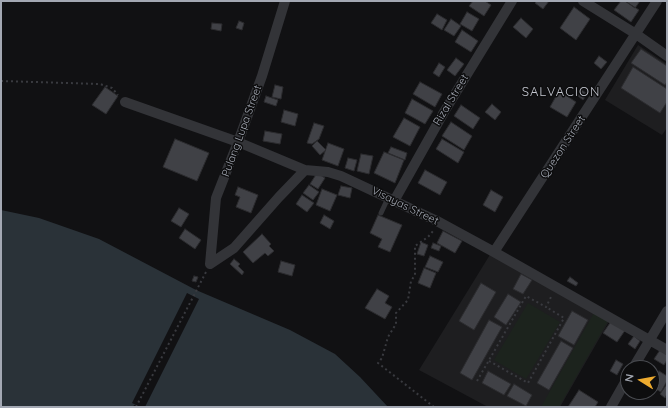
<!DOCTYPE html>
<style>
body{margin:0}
#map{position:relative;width:668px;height:408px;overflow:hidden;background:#111113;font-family:Quicksand,sans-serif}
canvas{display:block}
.frame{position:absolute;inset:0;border:2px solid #a3a8b3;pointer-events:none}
.north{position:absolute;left:620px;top:360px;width:40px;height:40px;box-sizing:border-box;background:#0d0d0e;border:1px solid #494b50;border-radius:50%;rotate:281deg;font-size:11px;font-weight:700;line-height:16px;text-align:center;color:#a3a8b3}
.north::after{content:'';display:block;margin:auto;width:14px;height:18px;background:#edab2f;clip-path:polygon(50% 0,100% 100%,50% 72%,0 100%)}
</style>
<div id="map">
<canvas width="668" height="408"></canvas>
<div class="frame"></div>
<div class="north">N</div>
</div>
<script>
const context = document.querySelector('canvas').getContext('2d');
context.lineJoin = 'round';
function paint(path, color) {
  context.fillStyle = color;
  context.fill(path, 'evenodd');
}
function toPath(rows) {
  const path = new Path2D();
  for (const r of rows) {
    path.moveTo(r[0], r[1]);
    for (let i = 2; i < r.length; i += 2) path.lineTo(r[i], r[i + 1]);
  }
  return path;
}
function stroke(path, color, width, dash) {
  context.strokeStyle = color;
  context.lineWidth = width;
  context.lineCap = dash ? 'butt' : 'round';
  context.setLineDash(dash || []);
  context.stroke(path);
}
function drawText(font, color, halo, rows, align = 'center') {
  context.font = font + ' Quicksand,sans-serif';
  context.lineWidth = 3;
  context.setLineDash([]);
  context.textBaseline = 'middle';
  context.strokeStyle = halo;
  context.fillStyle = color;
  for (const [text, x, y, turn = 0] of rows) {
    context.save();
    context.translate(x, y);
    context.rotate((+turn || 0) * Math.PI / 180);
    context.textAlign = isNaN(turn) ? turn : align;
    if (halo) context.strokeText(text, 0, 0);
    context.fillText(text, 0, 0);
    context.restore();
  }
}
paint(toPath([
 [638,45,667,64,667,128,662,135,605,100],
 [491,253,611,318,560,407,488,407,419,370]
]), '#1e1e20');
paint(toPath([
 [528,303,560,322,526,379,494,360],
 [595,311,609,319,559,407,541,407]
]), '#1c231d');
paint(toPath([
 [1,210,39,218,99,239,196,290,290,330,335,354,360,377,388,407,1,407]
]), '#2a3238');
paint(toPath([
 [187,293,199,299,145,407,133,407,134,405,136,405,132,403]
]), '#111113');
const building = toPath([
 [473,1,485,1,491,5,484,16,469,6,473,1],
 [537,1,549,1,543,9,535,3,537,1],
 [621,1,625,1,639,10,631,22,614,10,621,1],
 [625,1,640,1,635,8,625,1],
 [574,7,590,19,576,40,560,28,574,7],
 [467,12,479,19,472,31,460,24,467,12],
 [437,14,447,20,442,30,431,23,437,14],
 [521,18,533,29,526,38,513,27,521,18],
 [451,19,461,26,454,36,444,30,451,19],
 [239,21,244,23,242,30,236,28,239,21],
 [212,23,222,24,221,31,211,29,212,23],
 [462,30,478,41,471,52,455,42,462,30],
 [641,49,667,66,667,82,665,85,631,63,641,49],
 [599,56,607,62,601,69,594,63,599,56],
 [456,58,464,64,455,76,447,70,456,58],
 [439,63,445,67,439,77,433,73,439,63],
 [633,67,667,89,667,102,660,113,621,88,633,67],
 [420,82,442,94,435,107,413,94,420,82],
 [275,85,283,87,281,99,272,97,275,85],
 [105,87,118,96,106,114,92,105,105,87],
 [582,90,587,94,583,100,578,96,582,90],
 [559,91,576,102,567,117,550,107,559,91],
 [266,96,278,100,276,106,264,102,266,96],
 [412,99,433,111,425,124,405,113,412,99],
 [492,104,501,112,495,120,485,112,492,104],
 [461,105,480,118,473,129,454,116,461,105],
 [284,110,298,114,295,126,281,122,284,110],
 [404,118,420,127,410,146,393,137,404,118],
 [451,122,472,136,464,150,442,136,451,122],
 [314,123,324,126,319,139,312,144,307,143,314,123],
 [265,131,282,134,280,144,263,141,265,131],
 [175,139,209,153,197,181,163,167,175,139],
 [442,139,464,152,458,163,436,149,442,139],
 [317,141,326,150,320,155,312,146,317,141],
 [328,143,344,149,338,166,322,160,328,143],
 [391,147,407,153,405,160,388,153,391,147],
 [384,152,404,160,395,183,374,173,384,152],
 [361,154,373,156,369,174,357,171,361,154],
 [348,158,357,160,354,171,345,168,348,158],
 [425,170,447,182,440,195,418,183,425,170],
 [317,173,325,178,318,189,310,184,317,173],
 [309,185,319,192,313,200,303,193,309,185],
 [341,186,352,188,350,198,338,195,341,186],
 [238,187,258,195,251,213,236,207,240,197,235,195,238,187],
 [322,189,337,195,330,211,316,205,322,189],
 [491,190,503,197,495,212,483,205,491,190],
 [302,195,314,203,307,212,296,204,302,195],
 [179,208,189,214,181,227,171,221,179,208],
 [324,215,334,221,330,229,320,223,324,215],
 [378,215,402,225,390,252,378,247,382,239,370,233,378,215],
 [185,229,201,240,195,249,179,238,185,229],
 [443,231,462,241,455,253,437,243,443,231],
 [262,234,271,244,269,246,274,251,268,256,265,253,253,263,243,252,262,234],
 [421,242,428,245,424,256,417,254,421,242],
 [433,243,441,246,439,251,431,248,433,243],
 [430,256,443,262,438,272,425,267,430,256],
 [234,259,240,264,238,266,244,272,242,275,230,264,234,259],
 [281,261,295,265,292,276,278,272,281,261],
 [424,268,436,273,430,288,418,283,424,268],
 [521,274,532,280,523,294,513,289,521,274],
 [194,276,198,277,196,282,192,281,194,276],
 [570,277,578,283,576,286,567,281,570,277],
 [481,283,496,292,474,330,459,321,481,283],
 [377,289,389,296,385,303,392,307,385,319,365,308,377,289],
 [508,294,521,302,506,325,494,317,508,294],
 [572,311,588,320,574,345,558,336,572,311],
 [489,320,502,327,472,380,460,373,489,320],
 [612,320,626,329,617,342,603,333,612,320],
 [634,336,640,341,635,349,628,344,634,336],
 [561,341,573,348,549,390,537,383,561,341],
 [660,350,667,355,667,360,664,365,654,359,660,350],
 [616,360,623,364,617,375,610,371,616,360],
 [488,371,511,384,504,395,482,383,488,371],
 [659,371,667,376,667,381,661,392,652,387,652,383,659,371],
 [514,384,532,395,526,406,507,396,514,384],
 [667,384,667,394,665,398,660,394,667,384],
 [579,390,598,402,595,407,568,407,579,390]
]);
paint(building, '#404146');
stroke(building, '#2c2c2f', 1);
stroke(toPath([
 [1,81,100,84,112,88,118,95],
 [489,361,528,383,564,318,546,307],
 [477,381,526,296,546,307,552,295],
 [136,407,206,272],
 [434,407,378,363,382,358,388,337,396,324,396,313,408,300,411,281,415,275,415,246,428,237,434,230]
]), '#393a3f', 2, [2, 3]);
stroke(toPath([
 [381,213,388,198]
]), '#333438', 5);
stroke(toPath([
 [583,1,636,34,667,56],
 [125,102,238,142,305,170,328,172,341,176,388,198,437,221,494,252,667,350],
 [394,201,444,112,512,1],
 [494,252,657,1],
 [210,264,216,198,238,142,262,76,285,1],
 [210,264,234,248,279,197,305,170],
 [633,368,667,311],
 [611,407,628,377]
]), '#333438', 10);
drawText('11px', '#a3a8b3', '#0d0d0e', [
 ["Rizal Street",451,100,-59],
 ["Pulang Lupa Street",242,131,-70],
 ["Quezon Street",563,147,-57],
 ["Visayas Street",405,206,26]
]);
context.letterSpacing = '1px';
drawText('13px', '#c4c7d0', '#0d0d0e', [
 ["SALVACION",561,92]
]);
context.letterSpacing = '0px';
</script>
